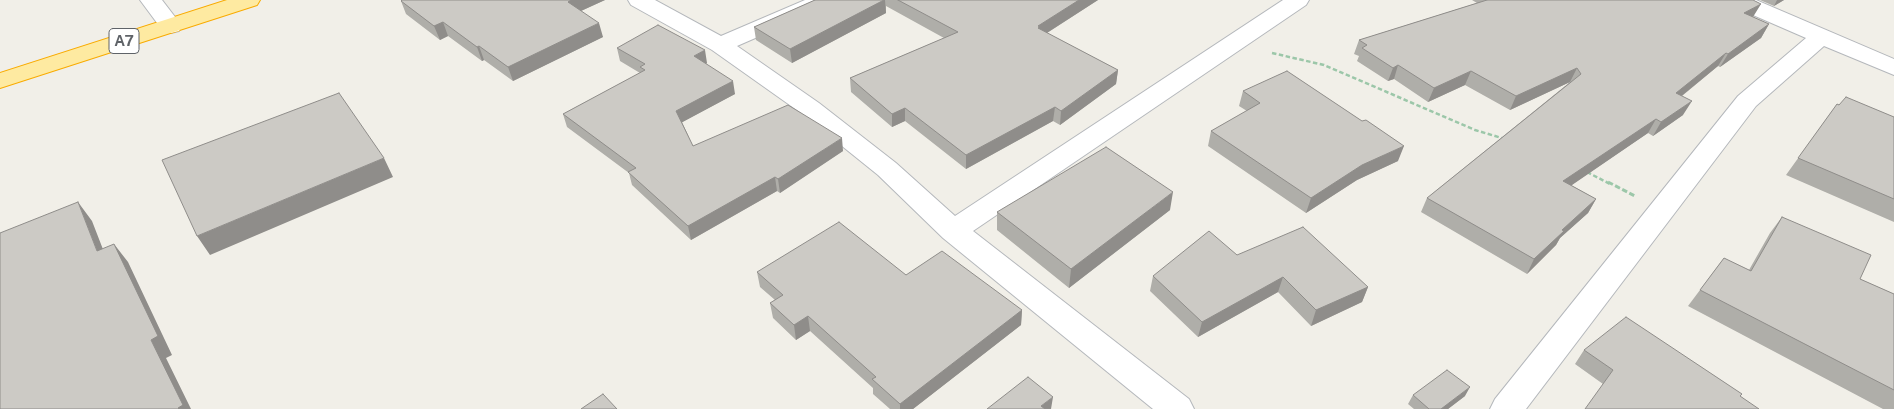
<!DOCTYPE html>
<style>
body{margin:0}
canvas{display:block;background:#f1efe8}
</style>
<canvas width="1894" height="409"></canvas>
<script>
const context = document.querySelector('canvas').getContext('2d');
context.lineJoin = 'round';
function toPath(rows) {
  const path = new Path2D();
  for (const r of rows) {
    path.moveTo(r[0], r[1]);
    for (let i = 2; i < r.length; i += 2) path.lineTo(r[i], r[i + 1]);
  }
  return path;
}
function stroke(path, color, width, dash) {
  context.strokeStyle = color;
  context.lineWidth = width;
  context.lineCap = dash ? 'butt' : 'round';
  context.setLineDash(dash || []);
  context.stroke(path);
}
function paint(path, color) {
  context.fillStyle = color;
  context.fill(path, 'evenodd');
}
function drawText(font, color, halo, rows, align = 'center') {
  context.font = font + ' "Public Sans",sans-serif';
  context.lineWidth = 5;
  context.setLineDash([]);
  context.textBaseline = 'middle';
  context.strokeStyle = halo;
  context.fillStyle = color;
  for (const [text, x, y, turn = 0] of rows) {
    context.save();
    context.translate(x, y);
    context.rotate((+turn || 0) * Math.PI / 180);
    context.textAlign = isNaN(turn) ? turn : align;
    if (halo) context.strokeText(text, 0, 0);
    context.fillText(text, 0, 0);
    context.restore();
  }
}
const minor = toPath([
 [140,0,162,0,182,26,179,31,171,33,163,31,140,0],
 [628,0,655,0,721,36,805,0,834,0,831,5,737,46,819,103,896,163,955,216,1283,0,1309,0,1306,5,973,231,1189,399,1194,409,1153,409,943,238,878,175,801,113,712,50,631,5,628,0],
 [1727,0,1756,0,1894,59,1894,75,1824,46,1756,106,1526,409,1490,409,1495,399,1738,96,1806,38,1730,5,1727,0]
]);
const trunk = toPath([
 [227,0,260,0,257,5,0,88,0,73,227,0]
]);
stroke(minor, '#b5b8bc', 2);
stroke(trunk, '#f9ab00', 2);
stroke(toPath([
 [1272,53,1324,65,1475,130,1505,139],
 [1587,172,1610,184]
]), '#9cc7a9', 2.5, [4.5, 2.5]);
stroke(toPath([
 [1608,182,1635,196]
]), '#9cc7a9', 3, [5.5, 2.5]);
paint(minor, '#fff');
paint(trunk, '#feeaa1');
paint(toPath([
 [402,0,605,0,581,11,603,37,513,81,484,60,482,61,448,36,440,40,406,14,401,1],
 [815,0,1098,0,1047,33,1118,70,1116,84,1060,125,1053,121,966,169,905,121,892,127,851,92,850,78,944,38,886,6,886,13,792,63,756,40,754,27],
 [1472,0,1753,0,1753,17,1769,24,1761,38,1720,67,1718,66,1682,96,1683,115,1653,136,1648,133,1571,185,1596,199,1588,213,1560,238,1556,245,1527,274,1421,212,1427,198,1570,82,1510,110,1465,85,1428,102,1394,79,1388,81,1357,61,1359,56,1354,54,1359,40,1477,3],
 [1760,0,1784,0,1774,6],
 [617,48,707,63,706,64,735,94,682,122,693,146,843,151,780,193,777,191,691,240,632,185,629,173,567,127,563,114,640,73,620,61],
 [1243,91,1398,161,1357,180,1306,213,1208,146,1211,131,1247,111,1239,106],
 [1837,104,1894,117,1894,222,1786,175],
 [1170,210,1069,288,997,230,997,212],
 [1782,217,1860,279,1894,294,1894,409,1883,409,1688,306,1724,258,1749,270,1770,233],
 [1237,255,1368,287,1362,302,1311,326,1278,292,1198,337,1150,291,1153,276],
 [757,272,906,275,1022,310,1021,325,913,409,890,409,873,394,873,388,810,331,796,340,773,318,770,303,775,300,760,287],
 [1584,350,1740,396,1603,384,1575,364],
 [1413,395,1465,396,1448,409,1414,409,1408,404]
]), '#afaea9');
paint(toPath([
 [571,0,605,0,572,15,568,2],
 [884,0,885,0,886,13,792,63,790,49],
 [1079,0,1098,0,1039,38,1038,26],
 [1777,0,1784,0,1774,6],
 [1761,4,1753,17,1744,13],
 [443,22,448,36,440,40,434,26],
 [599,23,603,37,513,81,508,67],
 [1769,24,1761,38,1720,67,1728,54],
 [479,46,484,60,482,61,477,47],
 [705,50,707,63,696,69,694,56],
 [1726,53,1718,66,1668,107,1676,93],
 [1398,65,1394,79,1388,81,1393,68],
 [1577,68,1570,82,1510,110,1516,96],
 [1118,70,1116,84,1060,125,1061,111],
 [1471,71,1465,85,1428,102,1434,88],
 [733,81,735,94,679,124,676,111],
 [1692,101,1683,115,1653,136,1661,122],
 [1055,107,1053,121,966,169,966,155],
 [905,108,905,121,892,127,892,114],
 [1656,119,1648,133,1556,196,1563,181],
 [842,138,843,151,780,193,778,179],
 [1404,146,1398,161,1357,180,1306,213,1311,198,1362,165],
 [384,158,393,177,210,255,197,236],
 [775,177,777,191,691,240,688,226],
 [1173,192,1170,210,1069,288,1071,269],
 [1596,199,1588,213,1560,238,1556,245,1527,274,1534,259,1562,230],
 [78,202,92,221,111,270,97,251],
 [114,244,128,262,172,355,166,358,191,409,179,409,151,340],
 [1283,277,1278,292,1198,337,1202,322],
 [1368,287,1362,302,1311,326,1316,310],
 [1022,310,1021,325,913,409,900,409,900,404],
 [808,316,810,331,796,340,794,325],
 [1470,387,1465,396,1448,409,1441,409],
 [1053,397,1051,409,1041,409,1041,406]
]), '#8f8d8a');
const building = toPath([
 [402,0,571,0,568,2,599,23,508,67,479,46,477,47,443,22,434,26,401,1,402,0],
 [815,0,884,0,790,49,754,27,815,0],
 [898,0,1079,0,1038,26,1040,27,1038,28,1118,70,1061,111,1055,107,966,155,905,108,892,114,850,78,958,32,898,0],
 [1487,0,1753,0,1761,4,1744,13,1769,24,1728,54,1726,53,1676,93,1692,101,1661,122,1656,119,1563,181,1596,199,1562,230,1564,231,1534,259,1427,198,1581,74,1577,68,1516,96,1471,71,1434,88,1398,65,1393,68,1362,48,1367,45,1359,40,1487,0],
 [658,25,705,50,694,56,733,81,676,111,693,146,788,105,842,138,778,179,775,177,688,226,628,172,636,168,563,114,645,70,640,67,645,64,617,48,658,25],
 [1287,71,1362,121,1366,120,1404,146,1362,165,1311,198,1211,131,1260,103,1243,91,1287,71],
 [339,93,384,158,197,236,162,160,339,93],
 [1846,97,1894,117,1894,199,1798,158,1837,104,1839,105,1846,97],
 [1106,147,1173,192,1071,269,997,212,1106,147],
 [78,202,97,251,114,244,158,336,151,340,183,405,178,408,179,409,0,409,0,233,78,202],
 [1782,217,1871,255,1860,279,1894,294,1894,390,1700,290,1724,258,1751,271,1782,217],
 [839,222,906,275,942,251,1022,310,900,404,872,379,876,377,808,316,794,325,770,303,783,295,757,272,839,222],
 [1303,227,1368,287,1316,310,1283,277,1202,322,1153,276,1209,231,1237,255,1303,227],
 [1626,317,1742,394,1740,396,1759,409,1585,409,1613,370,1584,350,1626,317],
 [1447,370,1470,387,1441,409,1429,409,1413,395,1447,370],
 [1028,377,1053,397,1041,406,1045,409,987,409,1028,377],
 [603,394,617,409,581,409,603,394]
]);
paint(building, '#cccac5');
stroke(building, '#8f8d8a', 1);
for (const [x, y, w] of [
 [124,41,30]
]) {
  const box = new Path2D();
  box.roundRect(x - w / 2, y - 12.5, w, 25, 4);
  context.fillStyle = '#fff';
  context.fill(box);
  stroke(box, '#5f6368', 1);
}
drawText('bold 15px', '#5f6368', null, [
 ["A7",124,41]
]);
</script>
